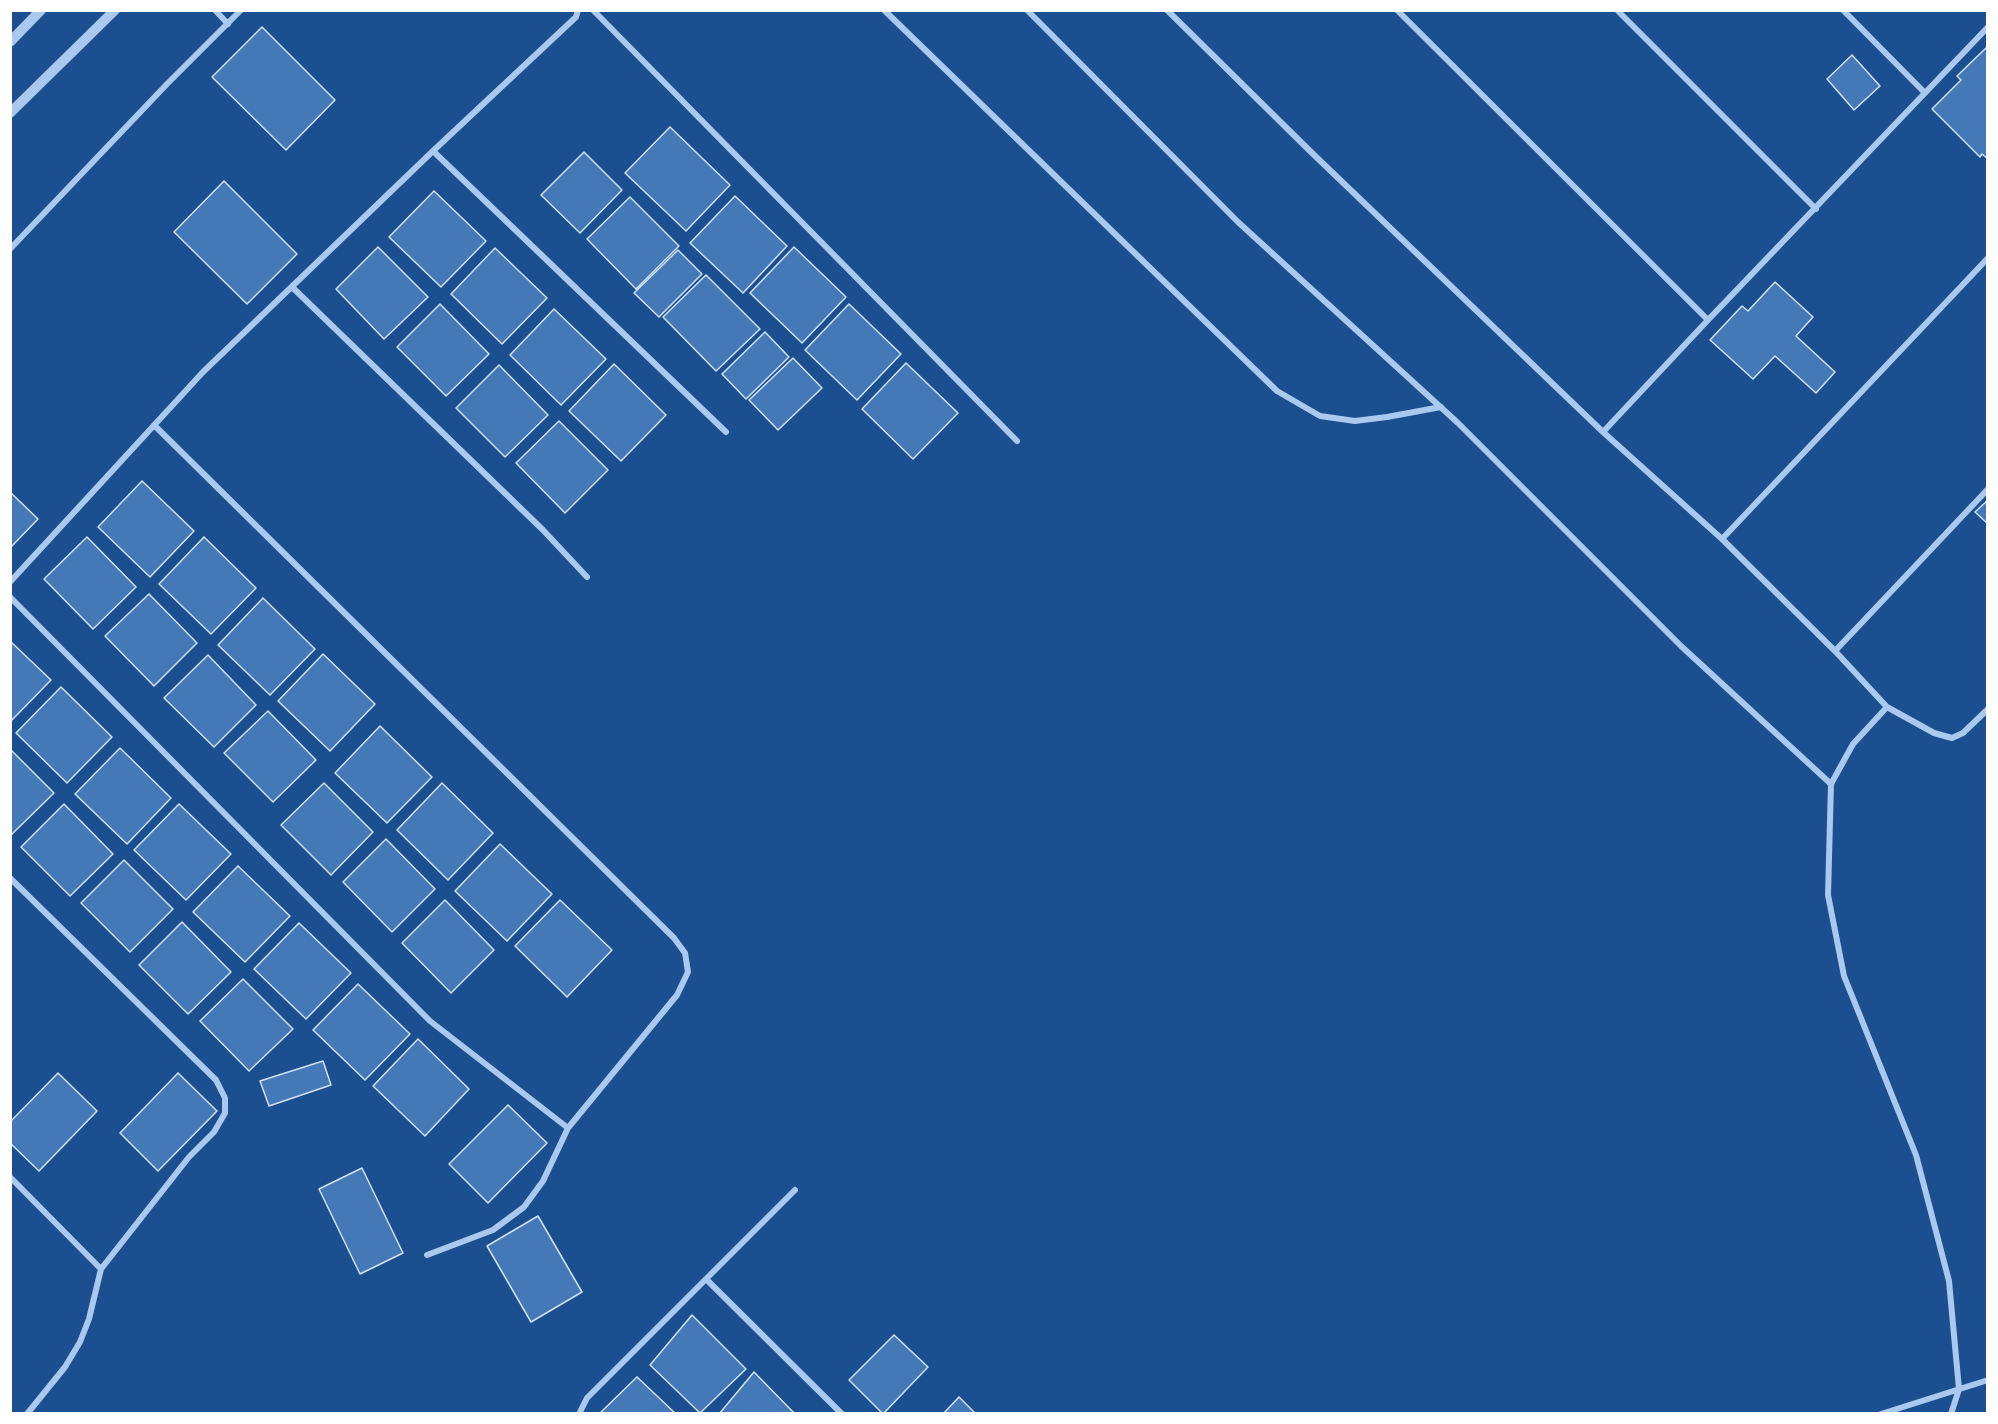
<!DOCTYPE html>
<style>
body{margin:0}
#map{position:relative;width:1998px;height:1424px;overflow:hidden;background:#1b4f8f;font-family:"DM Sans",sans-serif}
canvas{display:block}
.frame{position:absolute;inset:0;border:12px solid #fff;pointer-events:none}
</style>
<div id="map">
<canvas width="1998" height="1424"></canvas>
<div class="frame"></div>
</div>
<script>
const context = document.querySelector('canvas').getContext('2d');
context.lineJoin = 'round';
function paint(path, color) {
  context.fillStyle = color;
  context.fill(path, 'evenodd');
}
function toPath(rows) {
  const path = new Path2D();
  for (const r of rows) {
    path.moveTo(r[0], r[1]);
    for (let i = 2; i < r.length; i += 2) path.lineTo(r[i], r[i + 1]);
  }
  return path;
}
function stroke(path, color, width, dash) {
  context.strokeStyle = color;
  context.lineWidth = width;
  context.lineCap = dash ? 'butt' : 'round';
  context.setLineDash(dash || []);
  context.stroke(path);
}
const building = toPath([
 [262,27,335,100,286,150,212,77,262,27],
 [1988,46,1988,159,1982,154,1980,157,1932,109,1961,80,1957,76,1988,46],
 [1852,55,1880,86,1854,110,1827,79,1852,55],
 [670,127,730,185,686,231,625,173,670,127],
 [584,152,622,190,580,233,541,195,584,152],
 [224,181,297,254,247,304,174,232,224,181],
 [434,191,486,241,441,287,389,237,434,191],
 [735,196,787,246,743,293,690,243,735,196],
 [630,197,679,246,636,289,587,239,630,197],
 [378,247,428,297,384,339,336,289,378,247],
 [794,247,846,297,802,343,750,293,794,247],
 [495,248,547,298,502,344,451,294,495,248],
 [678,250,702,274,659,317,634,293,678,250],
 [706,275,760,329,716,371,663,317,706,275],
 [1775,282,1813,317,1796,336,1835,372,1816,393,1775,356,1753,379,1710,340,1742,306,1748,311,1775,282],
 [440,304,489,354,446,396,397,347,440,304],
 [849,304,901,354,857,400,805,350,849,304],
 [554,309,606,359,561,405,510,355,554,309],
 [765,332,789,357,746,399,722,374,765,332],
 [793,358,822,388,778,430,749,400,793,358],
 [906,363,958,413,913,459,862,409,906,363],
 [614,364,666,415,621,461,569,411,614,364],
 [499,365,548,415,505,457,456,408,499,365],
 [559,421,608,470,565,513,516,463,559,421],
 [142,481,194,531,150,577,98,527,142,481],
 [10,492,38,519,10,548,10,492],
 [1988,500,1988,524,1975,512,1988,500],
 [87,537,136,587,93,629,44,579,87,537],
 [204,537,256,588,211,634,159,584,204,537],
 [149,594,197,643,154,686,105,636,149,594],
 [263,598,315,649,270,695,218,645,263,598],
 [10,641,51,680,10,722,10,641],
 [323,654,375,704,330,751,278,701,323,654],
 [208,655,256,705,214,747,164,698,208,655],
 [61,687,112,737,67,783,16,733,61,687],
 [268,711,316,760,273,802,224,753,268,711],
 [380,726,432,777,387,823,335,773,380,726],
 [120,748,171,798,127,844,75,794,120,748],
 [10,749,54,793,11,835,10,835,10,749],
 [324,783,373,832,331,875,281,825,324,783],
 [442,783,493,833,448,880,397,830,442,783],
 [64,804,113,854,70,896,21,847,64,804],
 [179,804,231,854,186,900,134,850,179,804],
 [386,839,435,889,392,932,343,882,386,839],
 [500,844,552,894,507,941,455,891,500,844],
 [124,860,173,909,130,952,81,903,124,860],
 [238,866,290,916,245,962,193,912,238,866],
 [445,900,494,950,451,993,402,943,445,900],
 [560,900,612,950,567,997,515,946,560,900],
 [182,922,231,972,188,1014,139,965,182,922],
 [299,923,351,973,306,1019,254,969,299,923],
 [243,979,293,1029,249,1071,200,1021,243,979],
 [358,984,410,1034,365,1080,313,1030,358,984],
 [418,1039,469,1089,425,1136,373,1086,418,1039],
 [323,1061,331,1085,269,1106,260,1081,323,1061],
 [58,1073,97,1111,39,1171,10,1143,10,1122,58,1073],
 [178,1073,217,1111,158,1171,120,1133,178,1073],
 [508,1105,547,1143,488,1203,449,1164,508,1105],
 [362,1168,403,1253,360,1274,319,1189,362,1168],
 [538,1216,582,1292,531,1322,487,1246,538,1216],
 [692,1315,746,1369,700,1413,650,1365,692,1315],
 [894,1335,928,1367,883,1414,849,1380,894,1335],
 [754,1372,795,1414,719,1414,754,1372],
 [637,1377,676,1414,599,1414,637,1377],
 [959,1397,976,1414,943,1414,959,1397]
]);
paint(building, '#4478b7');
stroke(building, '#cfe3fa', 1.5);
stroke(toPath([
 [215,10,228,24],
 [593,10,1017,441],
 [884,10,1277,391,1320,416,1355,421,1387,417,1441,407],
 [1027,10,1238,222,1458,423,1681,646,1831,784,1828,895,1844,976,1916,1155,1949,1281,1959,1389,1951,1414],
 [1167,10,1311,152,1603,432,1722,539,1835,651,1887,707],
 [1397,10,1708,320],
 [1617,10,1816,209],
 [1843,10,1925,93],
 [433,151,726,432],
 [10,249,167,84,241,10],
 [292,287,543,530,587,577],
 [154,425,674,938,685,953,688,972,677,995,568,1128,543,1181,524,1207,493,1230,427,1255],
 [1603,432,1708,320,1988,27],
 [1722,539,1988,258],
 [10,582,203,372,433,151,576,17,578,10],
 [10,597,430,1021,568,1128],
 [1835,651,1988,489],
 [1831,784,1853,744,1887,707,1934,733,1952,738,1963,733,1988,709],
 [10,878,216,1080,225,1098,225,1113,214,1132,189,1157,101,1269,89,1319,80,1342,65,1367,27,1414],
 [10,1177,101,1269],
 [706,1279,842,1414],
 [579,1414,587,1398,795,1190],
 [1881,1414,1988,1380]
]), '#a9c9ee', 6);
stroke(toPath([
 [10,42,41,10],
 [10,113,115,10]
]), '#a9c9ee', 10);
</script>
